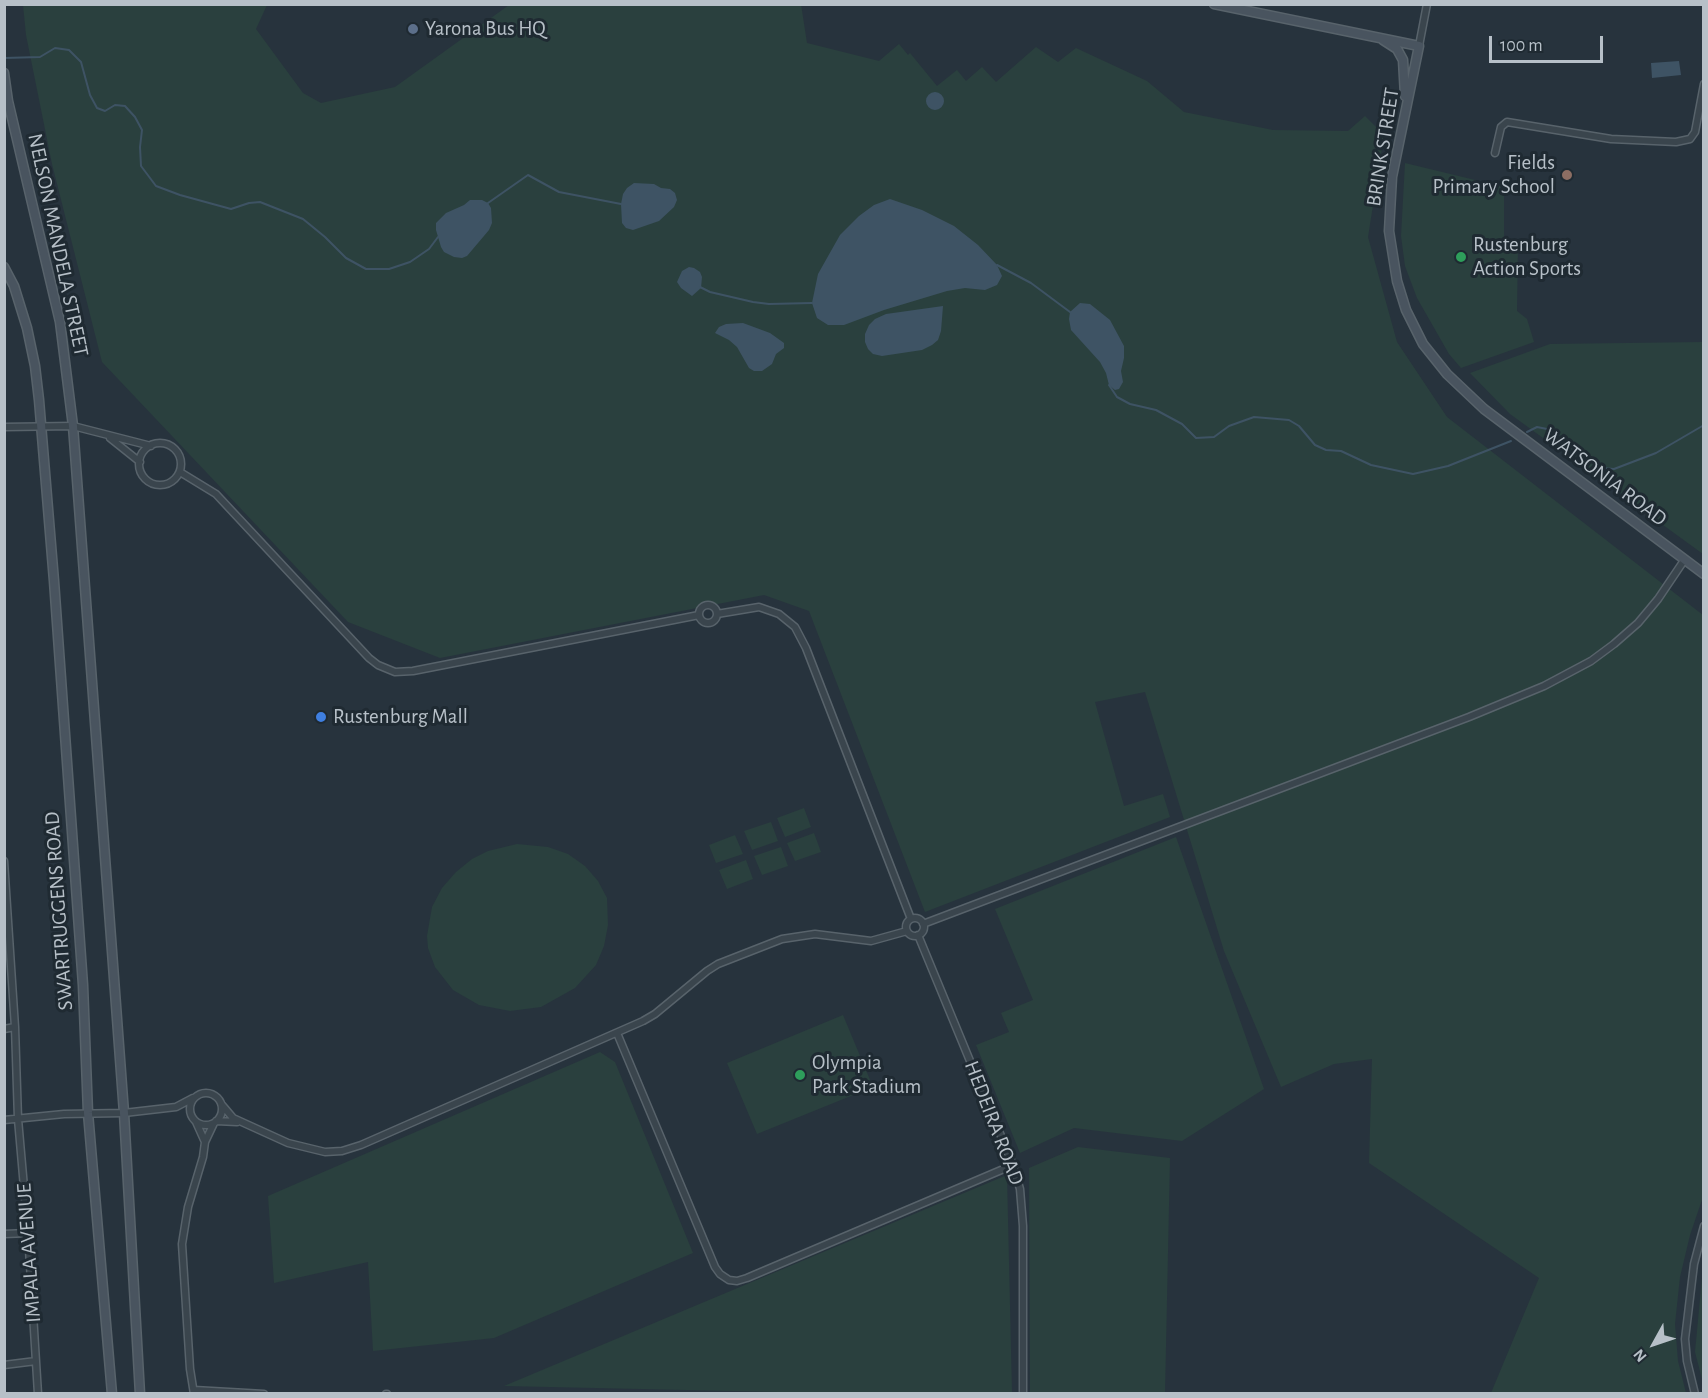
<!DOCTYPE html>
<style>
body{margin:0}
#map{position:relative;width:1708px;height:1398px;overflow:hidden;background:#27333d;font-family:"Alegreya Sans",sans-serif}
canvas{display:block}
.frame{position:absolute;inset:0;border:6px solid #b7c0c8;pointer-events:none}
.north{position:absolute;left:1624px;top:1314px;width:60px;height:60px;-webkit-text-stroke:4px #1f2a32;paint-order:stroke;rotate:230deg;font-size:16px;font-weight:700;line-height:24px;text-align:center;color:#b7c0c8}
.north::after{content:'';display:block;margin:auto;width:21px;height:27px;background:#b7c0c8;clip-path:polygon(50% 0,100% 100%,50% 72%,0 100%)}
.scale{position:absolute;left:1489px;top:36px;width:114px;height:27px;box-sizing:border-box;border:3px solid #b7c0c8;border-top:0;padding-left:8px;font-size:18px;line-height:21px;white-space:nowrap;color:#b7c0c8;-webkit-text-stroke:4px #1f2a32;paint-order:stroke}
</style>
<div id="map">
<canvas width="1708" height="1398"></canvas>
<div class="frame"></div>
<div class="north">N</div>
<div class="scale">100 m</div>
</div>
<script>
const context = document.querySelector('canvas').getContext('2d');
context.lineJoin = 'round';
function paint(path, color) {
  context.fillStyle = color;
  context.fill(path, 'evenodd');
}
function toPath(rows) {
  const path = new Path2D();
  for (const r of rows) {
    if (r.length === 3) {
      path.moveTo(r[0] + r[2], r[1]);
      path.arc(r[0], r[1], r[2], 0, 2 * Math.PI);
      continue;
    }
    path.moveTo(r[0], r[1]);
    for (let i = 2; i < r.length; i += 2) path.lineTo(r[i], r[i + 1]);
  }
  return path;
}
function stroke(path, color, width, dash) {
  context.strokeStyle = color;
  context.lineWidth = width;
  context.lineCap = dash ? 'butt' : 'round';
  context.setLineDash(dash || []);
  context.stroke(path);
}
function drawText(font, color, halo, rows, align = 'center') {
  context.font = font + ' "Alegreya Sans",sans-serif';
  context.lineWidth = 6;
  context.setLineDash([]);
  context.textBaseline = 'middle';
  context.strokeStyle = halo;
  context.fillStyle = color;
  for (const [text, x, y, turn = 0] of rows) {
    context.save();
    context.translate(x, y);
    context.rotate((+turn || 0) * Math.PI / 180);
    context.textAlign = isNaN(turn) ? turn : align;
    if (halo) context.strokeText(text, 0, 0);
    context.fillText(text, 0, 0);
    context.restore();
  }
}
paint(toPath([
 [801,4,807,43,879,61,899,44,908,55,910,53,937,86,957,70,966,81,982,67,996,82,1036,47,1058,62,1076,48,1147,81,1184,112,1273,130,1348,131,1365,116,1384,135,1368,237,1397,342,1447,417,1703,615,1704,1194,1690,1235,1680,1277,1675,1324,1678,1361,1686,1393,1491,1393,1539,1278,1369,1163,1372,1059,1334,1064,1281,1087,1224,951,1145,692,1095,702,1124,806,1163,794,1170,817,925,912,809,611,764,595,440,658,348,622,102,362,52,164,26,35,23,5,267,5,256,29,303,93,321,103,395,87,509,5],
 [1405,163,1504,187,1504,247,1518,246,1517,311,1527,319,1534,342,1461,368,1449,354,1417,298,1405,266,1401,236],
 [1703,342,1703,554,1510,414,1470,373,1550,344],
 [804,808,811,827,785,837,777,818],
 [771,822,778,841,752,850,744,831],
 [814,833,821,852,795,861,787,843],
 [735,835,743,854,716,863,709,845],
 [1176,837,1264,1089,1182,1141,1074,1128,1020,1153,976,1045,1009,1032,1001,1013,1033,1000,995,909],
 [517,844,548,847,568,854,585,866,598,881,607,898,608,925,604,946,596,965,575,988,541,1007,510,1011,479,1005,453,990,435,967,428,948,427,936,432,907,442,888,456,872,472,859,488,851],
 [781,847,788,866,762,875,754,856],
 [746,860,753,879,727,889,719,870],
 [843,1015,873,1087,757,1134,727,1063],
 [600,1052,615,1062,693,1253,494,1338,373,1351,368,1262,274,1283,268,1196],
 [1078,1147,1170,1158,1165,1393,1030,1393,1029,1168],
 [1007,1175,1012,1393,823,1393,504,1386],
 [1703,1267,1703,1383,1695,1352]
]), '#2a403e');
paint(toPath([
 [1679,61,1681,75,1652,78,1651,63],
 [935,101,9],
 [634,183,654,184,661,188,670,189,675,193,677,200,674,207,659,221,633,230,626,228,622,223,621,204,623,194,627,188],
 [890,199,922,210,954,226,978,245,997,265,1002,276,997,285,985,290,965,288,947,291,884,310,844,325,828,325,817,318,812,303,818,274,840,235,859,216,874,205],
 [470,200,482,200,488,203,491,208,492,223,489,230,467,256,462,258,454,257,444,252,441,247,436,230,436,223,446,213,464,205],
 [689,267,694,268,700,272,702,277,701,288,692,296,681,288,677,282,682,271],
 [1080,303,1090,304,1110,320,1124,346,1124,358,1121,371,1123,382,1119,389,1115,390,1109,385,1106,373,1100,362,1071,330,1069,319,1070,312],
 [943,306,941,331,938,340,932,345,922,350,882,356,873,354,868,349,865,342,865,334,869,325,875,319,886,314],
 [743,323,770,333,784,343,784,348,776,354,772,364,762,371,754,371,749,368,737,347,729,340,715,333,719,327,726,324]
]), '#3e5364');
stroke(toPath([
 [4,58,40,57,55,48,69,50,81,62,90,95,97,108,105,111,115,105,125,106,135,117,142,130,140,147,141,166,156,186,180,195,231,209,249,203,260,202,303,219,325,237,346,258,366,269,389,269,410,262,429,249,438,237],
 [488,203,528,175,559,192,621,204],
 [997,265,1031,283,1070,312],
 [700,287,710,292,753,302,769,304,812,303],
 [1109,385,1117,397,1130,404,1156,410,1182,424,1196,438,1214,437,1229,426,1254,417,1289,420,1299,426,1315,445,1326,450,1341,451,1371,465,1413,474,1448,466,1511,441],
 [1527,432,1537,427,1547,429,1601,468,1614,469,1656,453,1704,425]
]), '#3e5364', 2);
const minor = toPath([
 [1419,46,1427,4],
 [1495,153,1501,127,1507,122,1611,139,1676,142,1690,139,1695,132,1704,84],
 [4,427,73,426,151,446],
 [110,438,140,462],
 [160,464,21],
 [180,472,216,494,369,658,378,665,395,672,413,671,699,615],
 [708,614,9],
 [717,614,759,607,779,614,795,627,806,648,911,919],
 [4,861,15,1027,18,1119,28,1233,38,1394],
 [915,927,9],
 [923,924,1469,717,1544,686,1591,661,1614,644,1638,623,1658,599,1685,559],
 [918,935,1013,1165,1020,1189,1023,1226,1023,1394],
 [4,1029,15,1027],
 [617,1033,715,1267,720,1274,729,1280,737,1281,747,1278,1013,1165],
 [206,1109,16],
 [222,1105,233,1118,288,1143,325,1152,342,1151,361,1145,643,1021,655,1014,707,971,718,964,782,939,815,934,871,941,907,931],
 [4,1120,64,1114,124,1113,176,1107,193,1098],
 [216,1121,237,1122],
 [196,1122,205,1142],
 [4,1234,28,1233],
 [4,1365,36,1361],
 [194,1390,264,1394],
 [194,1394,190,1369,182,1244,188,1207,203,1157,205,1142,214,1123],
 [386,1394,387,1394],
 [1695,1394,1687,1361,1685,1339,1694,1264,1704,1226]
]);
const secondary = toPath([
 [1214,4,1419,46,1392,177,1389,231,1397,281,1406,310,1423,344,1447,374,1484,409,1704,574],
 [1383,40,1397,49,1403,60,1405,96],
 [4,73,8,101,60,322,73,426,124,1113,140,1394],
 [4,267,14,286,27,328,35,366,39,400,54,581,83,985,88,1113,112,1394]
]);
stroke(minor, '#58636b', 9);
stroke(secondary, '#58636b', 11);
stroke(minor, '#3a454d', 6);
stroke(secondary, '#49545f', 8);
for (const [x, y, r, color] of [
 [413,29,6,"#5c6f8a"],
 [1567,175,6,"#8d6e63"],
 [1461,257,6,"#2e9e5b"],
 [321,717,6,"#3f7fe0"],
 [800,1075,6,"#2e9e5b"]
]) {
  const dot = new Path2D();
  dot.arc(x, y, r, 0, 2 * Math.PI);
  context.fillStyle = color;
  context.fill(dot);
  stroke(dot, '#1f2a32', 2);
}
drawText('21px', '#b7c0c8', '#1f2a32', [
 ["Yarona Bus HQ",425,29],
 ["Fields",1555,163,"right"],
 ["Primary School",1555,187,"right"],
 ["Rustenburg",1473,245],
 ["Action Sports",1473,269],
 ["Rustenburg Mall",333,717],
 ["Olympia",812,1063],
 ["Park Stadium",812,1087]
], 'left');
drawText('21px', '#b7c0c8', '#1f2a32', [
 ["BRINK STREET",1383,147,-81],
 ["NELSON MANDELA STREET",58,245,78],
 ["WATSONIA ROAD",1605,477,37],
 ["SWARTRUGGENS ROAD",59,911,-94],
 ["HEDEIRA ROAD",994,1123,69],
 ["IMPALA AVENUE",29,1253,-94]
]);
</script>
